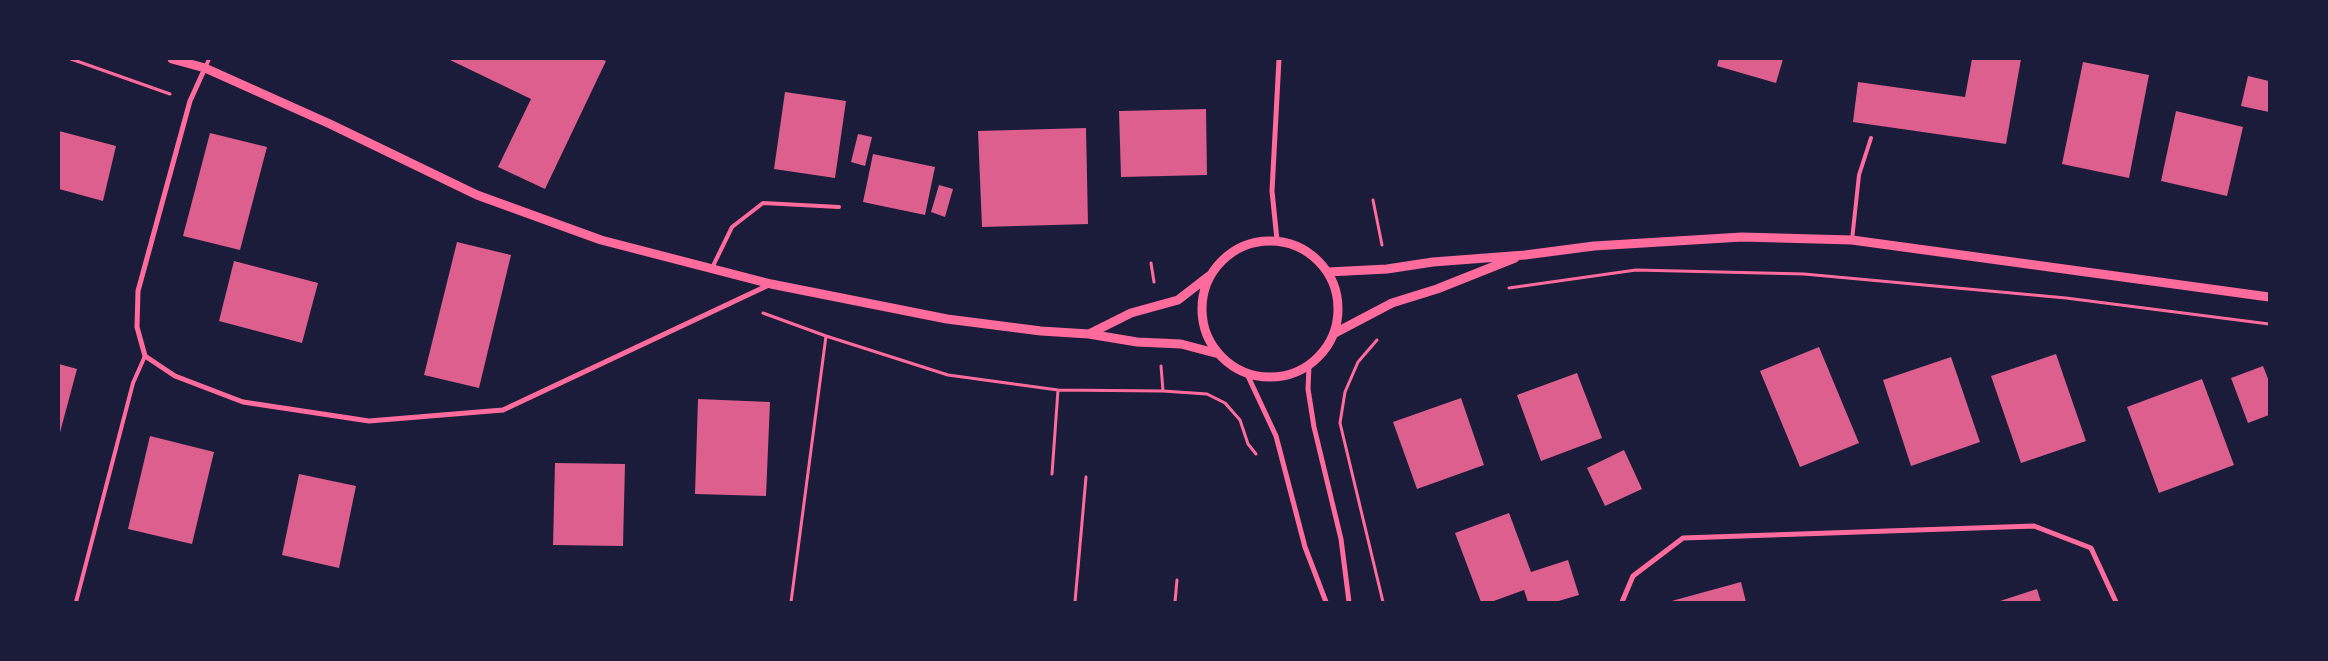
<!DOCTYPE html>
<style>
body{margin:0}
#map{position:relative;width:2328px;height:661px;overflow:hidden;background:#1b1b3a;font-family:"Nunito Sans",sans-serif}
canvas{display:block}
.frame{position:absolute;inset:0;border:60px solid #1b1b3a;pointer-events:none}
</style>
<div id="map">
<canvas width="2328" height="661"></canvas>
<div class="frame"></div>
</div>
<script>
const context = document.querySelector('canvas').getContext('2d');
context.lineJoin = 'round';
function paint(path, color) {
  context.fillStyle = color;
  context.fill(path, 'evenodd');
}
function toPath(rows) {
  const path = new Path2D();
  for (const r of rows) {
    if (r.length === 3) {
      path.moveTo(r[0] + r[2], r[1]);
      path.arc(r[0], r[1], r[2], 0, 2 * Math.PI);
      continue;
    }
    path.moveTo(r[0], r[1]);
    for (let i = 2; i < r.length; i += 2) path.lineTo(r[i], r[i + 1]);
  }
  return path;
}
function stroke(path, color, width, dash) {
  context.strokeStyle = color;
  context.lineWidth = width;
  context.lineCap = dash ? 'butt' : 'round';
  context.setLineDash(dash || []);
  context.stroke(path);
}
paint(toPath([
 [448,59,601,59,606,61,545,189,498,167,531,99],
 [1719,59,1783,59,1776,83,1717,66],
 [1972,59,2021,59,2006,144,1853,122,1858,82,1965,97],
 [2083,62,2149,75,2129,178,2062,164],
 [2248,76,2269,81,2269,112,2241,106],
 [785,92,846,101,835,178,774,169],
 [1206,109,1207,175,1121,177,1119,111],
 [2176,111,2243,127,2227,196,2161,181],
 [1086,128,1088,224,982,227,978,131],
 [59,131,116,146,103,201,59,189],
 [210,133,267,147,240,250,183,236],
 [858,134,872,137,865,166,851,162],
 [873,154,935,167,925,215,863,202],
 [939,185,953,189,945,217,931,212],
 [457,242,511,255,479,388,424,375],
 [234,261,318,283,302,343,219,321],
 [1819,347,1859,443,1800,467,1760,371],
 [2056,354,2086,441,2021,463,1991,376],
 [1951,357,1980,442,1911,466,1883,380],
 [59,364,77,369,59,436],
 [2263,366,2269,381,2269,415,2248,423,2231,378],
 [1577,373,1602,438,1541,461,1517,395],
 [2202,379,2234,465,2159,493,2127,407],
 [1461,398,1484,465,1417,489,1393,422],
 [698,399,770,402,766,496,695,494],
 [150,436,214,452,192,544,128,529],
 [1624,450,1642,489,1605,506,1587,468],
 [555,463,625,464,623,546,553,545],
 [299,474,356,486,339,568,282,555],
 [1509,513,1531,572,1568,560,1579,595,1555,602,1528,602,1524,590,1491,602,1481,602,1455,533],
 [1741,582,1746,602,1668,602],
 [2037,589,2041,602,1997,602]
]), '#dd5f8e');
stroke(toPath([
 [71,59,170,94],
 [1373,200,1382,245],
 [1151,263,1154,282],
 [1509,288,1636,270,1804,274,2066,298,2269,324],
 [763,313,826,336,948,375,1058,390,1163,391,1207,394,1225,403,1240,420,1248,444,1256,454],
 [1377,340,1358,362,1345,392,1340,423,1383,602],
 [1161,366,1163,391],
 [1052,474,1058,390],
 [791,602,826,336],
 [1075,602,1086,477],
 [1175,602,1177,580]
]), '#ff6b9d', 3);
stroke(toPath([
 [205,68,209,59],
 [1852,240,1859,175,1871,138],
 [712,268,732,227,763,203,839,207],
 [76,602,133,383,145,356]
]), '#ff6b9d', 4);
stroke(toPath([
 [205,68,190,101,138,291,137,327,145,356,175,376,243,402,369,421,503,410,771,284],
 [1277,240,1272,191,1279,59],
 [1309,366,1308,389,1314,427,1341,539,1349,602],
 [1247,374,1276,436,1305,547,1326,602],
 [1622,602,1633,576,1683,538,2034,526,2091,548,2116,602]
]), '#ff6b9d', 5);
stroke(toPath([
 [172,59,205,68,330,124,477,195,601,240,771,284,947,319,1041,331,1089,334,1137,342,1181,344,1219,354],
 [1270,309,68],
 [1328,272,1387,269,1433,262,1525,255,1594,246,1742,237,1852,240,2269,297],
 [1335,333,1392,303,1437,289,1515,258],
 [1089,334,1131,313,1178,300,1209,276]
]), '#ff6b9d', 9);
</script>
